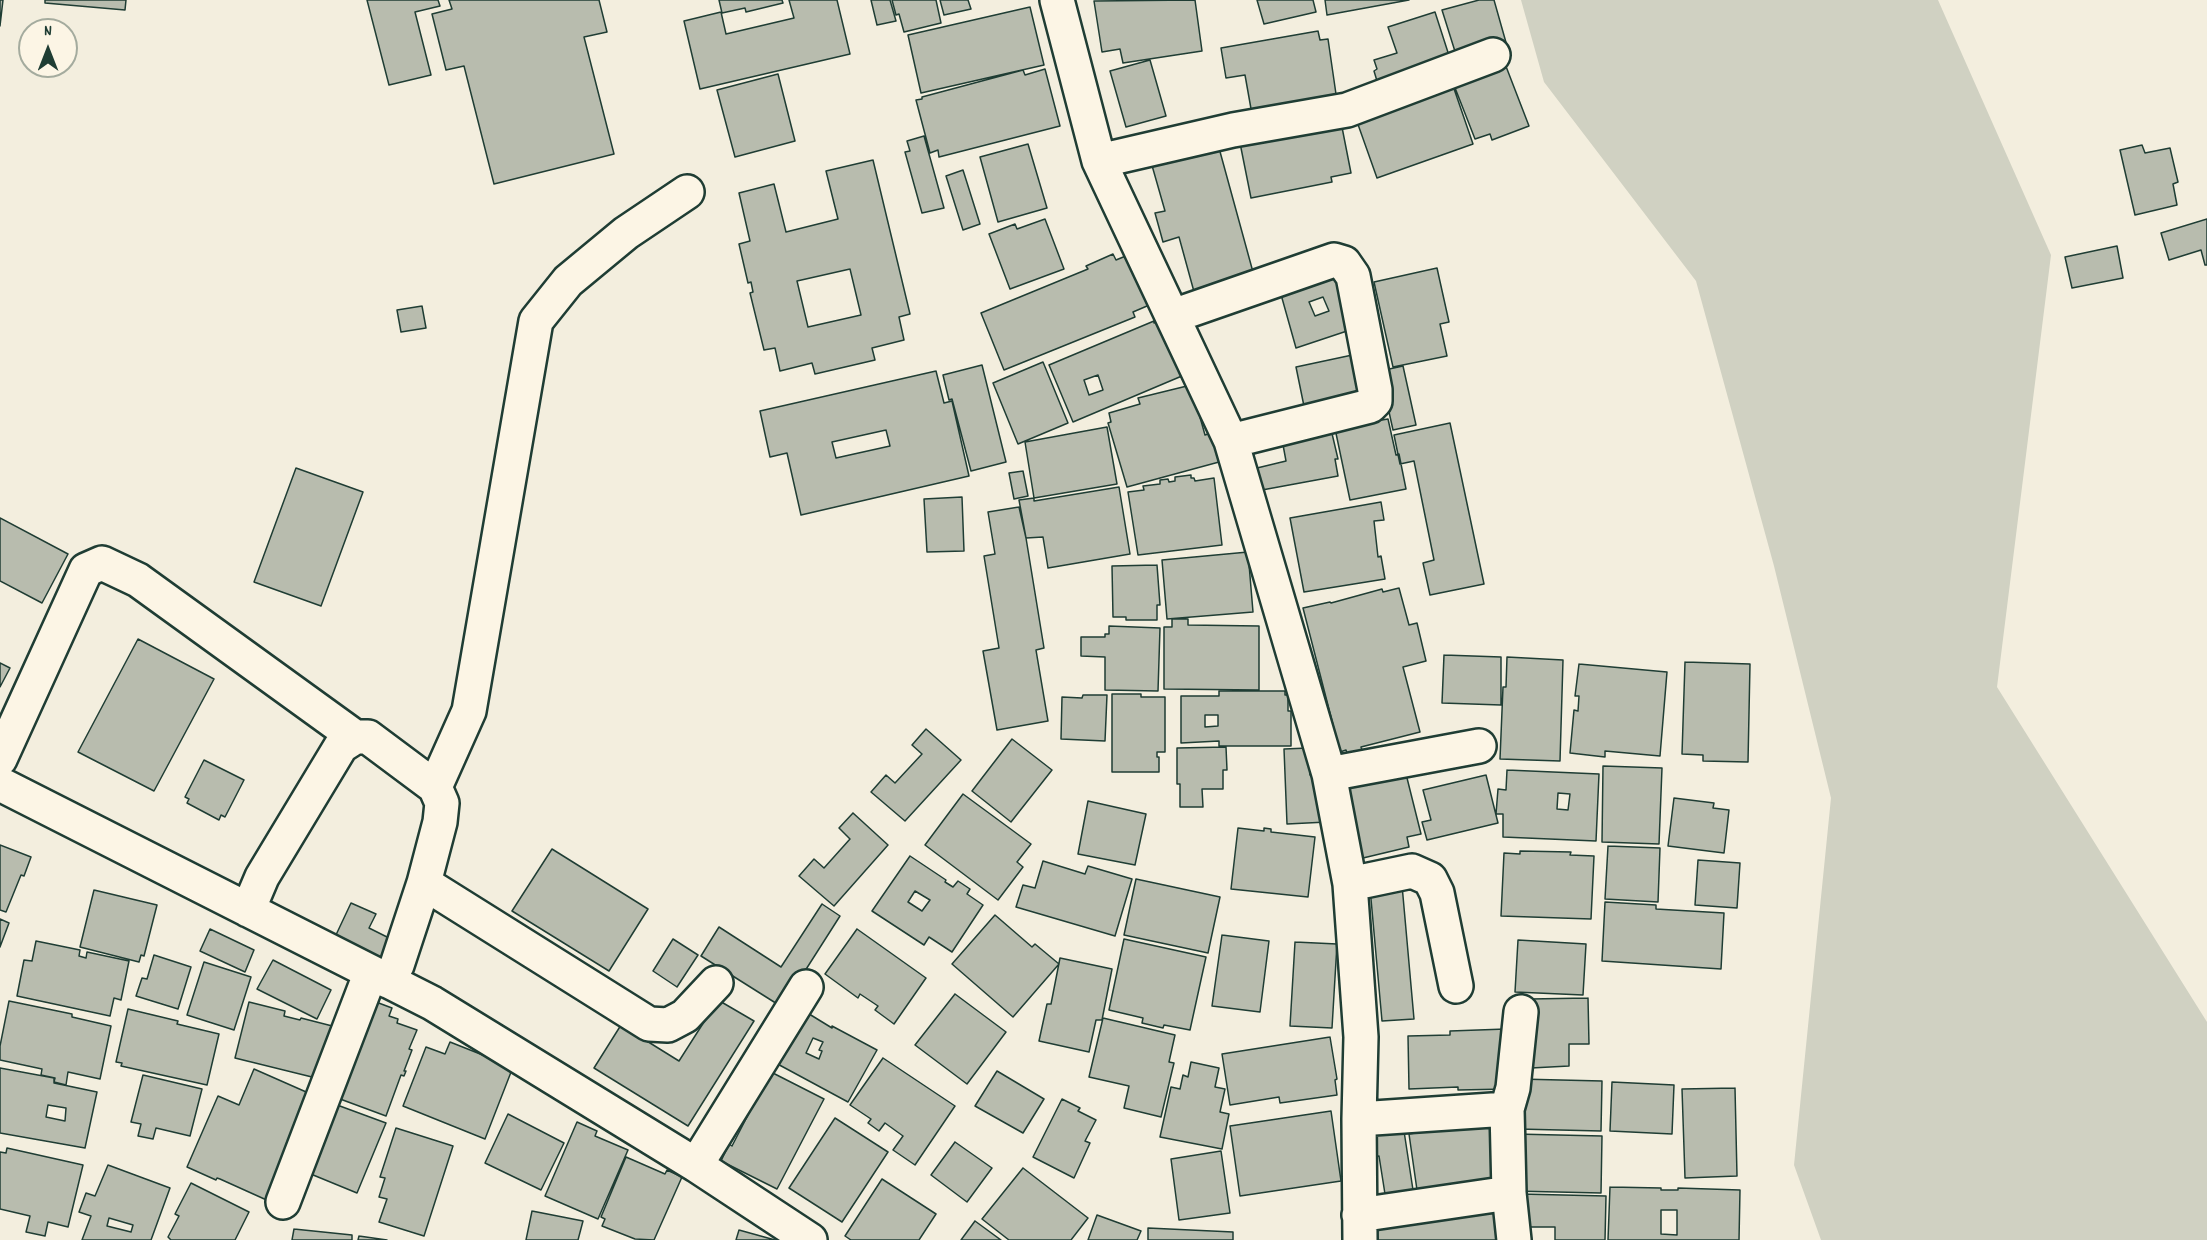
<!DOCTYPE html>
<style>
body{margin:0}
#map{position:relative;width:2207px;height:1240px;overflow:hidden;background:#f3eede;font-family:Dekko,sans-serif}
canvas{display:block}
.north{position:absolute;left:18px;top:18px;width:60px;height:60px;box-sizing:border-box;background:#fcf5e5;border:2px solid #a4ab9e;border-radius:50%;rotate:0deg;font-size:16px;font-weight:700;line-height:24px;text-align:center;color:#1f3d34}
.north::after{content:'';display:block;margin:auto;width:21px;height:27px;background:#1f3d34;clip-path:polygon(50% 0,100% 100%,50% 72%,0 100%)}
</style>
<div id="map">
<canvas width="2207" height="1240"></canvas>
<div class="north">N</div>
</div>
<script>
const context = document.querySelector('canvas').getContext('2d');
context.lineJoin = 'round';
function paint(path, color) {
  context.fillStyle = color;
  context.fill(path, 'evenodd');
}
function toPath(rows) {
  const path = new Path2D();
  for (const r of rows) {
    path.moveTo(r[0], r[1]);
    for (let i = 2; i < r.length; i += 2) path.lineTo(r[i], r[i + 1]);
  }
  return path;
}
function stroke(path, color, width, dash) {
  context.strokeStyle = color;
  context.lineWidth = width;
  context.lineCap = dash ? 'butt' : 'round';
  context.setLineDash(dash || []);
  context.stroke(path);
}
paint(toPath([
 [1521,0,1938,0,2051,255,1997,687,2207,1022,2207,1240,1821,1240,1794,1165,1831,798,1774,566,1696,281,1544,82]
]), '#d0d1c2');
const building = toPath([
 [0,0,3,0,0,26,0,0],
 [45,0,126,0,125,10,45,3,45,0],
 [367,0,438,0,440,6,415,12,431,75,389,85,367,0],
 [449,0,599,0,607,32,584,37,614,154,494,184,464,66,446,70,432,14,452,9,449,0],
 [719,0,782,0,783,3,746,12,745,8,722,13,719,0],
 [789,0,837,0,850,54,700,89,684,21,721,12,726,34,794,18,789,0],
 [871,0,890,0,896,21,877,25,871,0],
 [892,0,936,0,941,23,904,32,899,14,896,15,892,0],
 [940,0,968,0,971,9,944,15,940,0],
 [1195,0,1202,51,1123,63,1120,49,1102,52,1094,1,1195,0],
 [1257,0,1313,0,1316,12,1264,24,1257,0],
 [1325,0,1409,0,1327,15,1325,0],
 [1479,0,1494,0,1507,46,1458,61,1442,10,1479,0],
 [1030,7,1044,65,921,93,908,35,1030,7],
 [1435,12,1453,68,1380,91,1374,71,1377,69,1374,60,1397,53,1388,27,1435,12],
 [1318,31,1320,40,1328,39,1337,101,1253,120,1245,75,1226,78,1221,48,1318,31],
 [1502,56,1529,126,1492,140,1490,134,1475,139,1450,75,1502,56],
 [1150,60,1166,116,1126,127,1110,71,1150,60],
 [1045,69,1060,126,939,157,938,150,930,153,916,100,922,99,922,97,1023,70,1025,75,1045,69],
 [778,74,795,141,735,157,717,90,778,74],
 [1451,80,1473,144,1377,178,1355,116,1451,80],
 [1340,117,1351,173,1331,177,1332,182,1251,198,1239,138,1340,117],
 [924,136,944,208,922,213,905,152,910,151,907,141,924,136],
 [1216,137,1256,283,1196,299,1179,237,1163,242,1155,213,1165,211,1149,155,1216,137],
 [1028,144,1047,208,998,222,980,157,1028,144],
 [2142,145,2145,153,2170,148,2178,182,2173,184,2177,205,2135,215,2120,150,2142,145],
 [873,160,910,314,899,317,904,340,872,348,875,360,815,374,812,363,780,371,775,348,764,350,750,293,753,292,751,282,748,283,739,244,750,241,739,193,774,184,786,232,838,219,826,171,873,160],
 [850,269,861,315,808,327,797,281,850,269],
 [963,170,980,224,963,230,946,176,963,170],
 [1045,219,1064,269,1010,289,989,234,1015,224,1017,229,1045,219],
 [2207,219,2207,265,2205,265,2201,250,2169,260,2161,233,2207,219],
 [2117,246,2123,278,2072,288,2065,257,2117,246],
 [1133,253,1154,303,1133,312,1135,317,1004,370,981,313,1088,269,1086,266,1113,254,1116,260,1133,253],
 [1437,268,1449,322,1440,324,1447,356,1393,367,1374,282,1437,268],
 [1342,272,1359,327,1296,348,1280,291,1342,272],
 [1323,297,1329,311,1315,316,1309,302,1323,297],
 [422,306,426,328,401,332,397,310,422,306],
 [1160,320,1189,373,1073,422,1049,365,1154,321,1154,323,1160,320],
 [1098,375,1103,390,1089,395,1084,380,1098,375],
 [1357,354,1368,404,1306,416,1296,367,1357,354],
 [1043,362,1068,423,1018,444,993,383,1043,362],
 [982,365,1006,462,971,471,952,399,949,400,943,375,982,365],
 [1403,366,1416,425,1393,430,1380,371,1403,366],
 [936,371,944,403,952,401,969,476,801,515,787,453,770,457,760,411,936,371],
 [886,430,890,446,836,458,832,442,886,430],
 [1191,385,1205,435,1211,433,1219,462,1127,487,1108,423,1111,422,1109,413,1140,404,1138,398,1191,385],
 [1333,419,1370,422,1388,419,1396,455,1399,454,1406,489,1350,500,1333,419],
 [1450,423,1484,584,1430,595,1423,563,1434,560,1414,461,1400,464,1394,435,1450,423],
 [1330,425,1338,459,1335,459,1338,476,1262,490,1257,468,1286,461,1281,434,1330,425],
 [1107,427,1117,484,1034,498,1025,442,1107,427],
 [296,468,363,492,321,606,254,582,296,468],
 [1023,471,1028,496,1014,499,1009,473,1023,471],
 [1191,475,1191,478,1194,478,1195,481,1214,478,1222,545,1138,555,1128,492,1144,490,1143,486,1160,484,1160,480,1168,479,1169,482,1175,481,1175,477,1191,475],
 [1119,487,1130,554,1048,568,1043,537,1026,538,1019,500,1034,498,1034,501,1119,487],
 [962,497,964,551,927,552,924,499,962,497],
 [1381,502,1384,520,1374,521,1378,557,1381,556,1385,579,1304,592,1290,518,1381,502],
 [1019,507,1026,538,1044,648,1036,650,1048,721,997,730,983,651,999,648,984,556,995,554,988,512,1019,507],
 [0,518,68,554,42,603,0,581,0,518],
 [1248,552,1253,612,1167,619,1162,560,1248,552],
 [1157,565,1160,605,1157,605,1157,620,1126,620,1126,617,1113,617,1112,566,1157,565],
 [1399,588,1409,625,1417,623,1426,661,1403,667,1420,732,1361,747,1362,750,1347,753,1346,750,1340,752,1303,608,1330,602,1331,603,1382,589,1383,592,1399,588],
 [1172,619,1188,619,1188,625,1259,626,1259,690,1164,689,1164,627,1172,627,1172,619],
 [1109,626,1160,628,1158,691,1105,690,1105,657,1081,656,1081,637,1105,637,1105,634,1109,634,1109,626],
 [138,639,214,679,154,791,78,752,138,639],
 [1444,655,1501,657,1501,705,1442,703,1444,655],
 [1507,657,1563,660,1560,761,1500,759,1503,687,1506,687,1507,657],
 [1685,662,1750,664,1748,762,1703,761,1703,755,1682,754,1685,662],
 [0,663,10,668,0,687,0,663],
 [1579,664,1667,672,1660,756,1605,751,1605,757,1570,753,1574,710,1578,711,1579,696,1575,696,1579,664],
 [1219,691,1285,691,1285,695,1288,695,1288,711,1291,711,1291,746,1219,746,1219,741,1181,743,1181,696,1219,696,1219,691],
 [1205,715,1218,715,1218,726,1205,727,1205,715],
 [1112,694,1141,694,1141,697,1165,697,1165,752,1157,752,1157,757,1159,757,1159,772,1112,772,1112,694],
 [1083,695,1107,695,1105,741,1061,739,1062,697,1082,698,1083,695],
 [926,729,961,760,905,821,871,792,886,775,895,783,922,754,912,745,926,729],
 [1012,739,1052,770,1011,822,972,791,1012,739],
 [1226,747,1227,770,1223,770,1223,789,1202,789,1203,807,1180,807,1180,784,1177,784,1177,748,1226,747],
 [1308,748,1310,775,1316,775,1327,822,1287,824,1284,749,1308,748],
 [204,760,244,780,225,817,221,815,219,820,187,803,189,799,185,797,204,760],
 [1404,766,1421,834,1407,837,1409,847,1363,858,1344,781,1404,766],
 [1603,766,1662,768,1659,844,1602,842,1603,766],
 [1507,770,1599,774,1596,841,1503,837,1503,814,1496,814,1498,789,1506,790,1507,770],
 [1558,793,1570,794,1568,810,1557,809,1558,793],
 [1486,775,1498,823,1427,840,1422,822,1431,820,1423,790,1486,775],
 [963,794,1031,844,1017,862,1023,867,998,900,925,845,963,794],
 [1674,798,1714,803,1713,808,1729,810,1724,853,1668,846,1674,798],
 [1088,801,1146,814,1135,865,1078,854,1088,801],
 [853,813,888,845,834,906,799,876,814,859,824,868,850,839,839,828,853,813],
 [1238,828,1264,831,1264,828,1271,829,1271,832,1315,837,1308,897,1231,889,1238,828],
 [0,845,31,857,24,876,21,875,6,912,0,910,0,845],
 [1608,846,1660,848,1658,902,1605,899,1608,846],
 [552,849,648,909,609,971,512,911,552,849],
 [1520,851,1571,852,1570,855,1594,856,1591,919,1501,916,1504,853,1520,854,1520,851],
 [910,856,946,880,945,882,953,887,958,881,970,889,967,894,983,905,952,952,929,937,924,945,872,911,910,856],
 [915,891,930,900,922,911,908,902,915,891],
 [1698,860,1740,863,1737,908,1695,905,1698,860],
 [1043,861,1085,874,1088,866,1132,879,1115,936,1016,907,1023,885,1035,888,1043,861],
 [1136,879,1220,897,1208,953,1124,935,1136,879],
 [1402,885,1414,1019,1382,1021,1370,888,1402,885],
 [94,890,157,905,144,956,141,955,139,962,80,947,94,890],
 [1605,902,1656,905,1656,909,1724,913,1721,969,1602,961,1605,902],
 [351,903,376,914,369,928,391,939,381,959,335,937,351,903],
 [822,904,840,916,782,1007,701,956,719,927,781,967,822,904],
 [995,915,1032,947,1035,944,1059,964,1013,1017,952,964,995,915],
 [0,919,9,923,0,947,0,919],
 [210,929,254,950,245,972,200,951,210,929],
 [857,929,926,978,894,1024,875,1010,878,1006,860,994,858,998,825,974,857,929],
 [1222,935,1269,941,1260,1012,1212,1006,1222,935],
 [673,939,698,955,677,987,653,971,673,939],
 [1124,939,1206,957,1190,1030,1164,1025,1163,1028,1142,1023,1143,1018,1109,1010,1124,939],
 [1518,940,1586,944,1583,995,1515,992,1518,940],
 [36,941,80,950,79,956,86,958,87,952,129,961,121,1000,114,998,110,1016,17,996,24,960,32,961,36,941],
 [1295,942,1337,944,1332,1028,1290,1026,1295,942],
 [154,955,191,967,178,1009,136,996,142,978,147,979,154,955],
 [1060,958,1112,969,1102,1020,1096,1020,1089,1052,1039,1041,1047,1004,1051,1004,1060,958],
 [273,960,331,990,317,1019,257,989,273,960],
 [204,962,251,977,234,1030,187,1015,204,962],
 [955,994,1006,1032,967,1084,915,1045,955,994],
 [1588,998,1589,1044,1569,1044,1569,1066,1531,1068,1530,999,1588,998],
 [368,999,392,1008,389,1016,398,1019,397,1023,417,1030,409,1049,412,1050,404,1071,406,1071,404,1076,401,1075,386,1116,332,1096,368,999],
 [718,1000,754,1021,688,1126,594,1068,621,1025,679,1061,718,1000],
 [9,1001,72,1014,72,1017,111,1026,100,1079,68,1072,66,1085,54,1082,55,1078,41,1075,42,1069,0,1060,0,1046,9,1001],
 [249,1002,285,1011,284,1016,300,1020,301,1018,344,1029,316,1078,235,1058,249,1002],
 [128,1009,178,1021,177,1024,219,1034,207,1085,121,1066,122,1063,116,1062,128,1009],
 [801,1009,832,1028,832,1026,877,1050,848,1102,772,1061,801,1009],
 [813,1038,823,1042,819,1050,822,1051,819,1059,806,1053,813,1038],
 [1103,1018,1175,1035,1169,1062,1174,1063,1161,1117,1124,1108,1129,1086,1089,1077,1103,1018],
 [1506,1029,1507,1089,1458,1090,1458,1087,1409,1089,1408,1036,1450,1035,1450,1031,1506,1029],
 [1330,1037,1337,1079,1335,1080,1337,1095,1280,1103,1279,1097,1230,1105,1222,1054,1330,1037],
 [450,1042,513,1067,485,1139,403,1106,426,1047,445,1054,450,1042],
 [883,1058,955,1106,915,1165,893,1150,903,1136,885,1123,879,1131,868,1123,871,1119,850,1105,883,1058],
 [1191,1062,1219,1068,1215,1087,1225,1089,1220,1112,1229,1114,1222,1149,1160,1137,1171,1087,1180,1089,1183,1075,1188,1077,1191,1062],
 [0,1068,54,1078,54,1083,97,1092,85,1148,0,1133,0,1068],
 [48,1105,66,1108,65,1121,46,1117,48,1105],
 [254,1069,313,1095,271,1202,220,1179,217,1178,216,1180,187,1167,218,1096,239,1105,254,1069],
 [767,1070,824,1099,777,1189,721,1161,729,1144,732,1146,749,1113,746,1111,767,1070],
 [997,1071,1044,1099,1023,1133,975,1106,997,1071],
 [143,1075,202,1089,190,1136,156,1128,153,1139,138,1136,141,1124,131,1122,143,1075],
 [1519,1079,1602,1081,1601,1131,1518,1129,1519,1079],
 [1612,1082,1674,1085,1672,1134,1610,1131,1612,1082],
 [1735,1088,1737,1176,1685,1178,1682,1089,1735,1088],
 [1062,1099,1080,1108,1078,1111,1096,1120,1085,1141,1090,1143,1074,1178,1033,1157,1062,1099],
 [329,1102,386,1123,357,1193,301,1170,329,1102],
 [1331,1111,1341,1181,1240,1196,1230,1126,1331,1111],
 [508,1114,564,1143,541,1190,485,1163,508,1114],
 [835,1118,888,1152,842,1222,789,1188,835,1118],
 [1495,1120,1503,1182,1456,1184,1417,1190,1409,1134,1495,1120],
 [577,1122,597,1131,595,1136,628,1150,598,1219,545,1196,577,1122],
 [396,1128,453,1146,424,1236,379,1222,387,1199,379,1197,385,1178,380,1177,396,1128],
 [1404,1131,1413,1190,1385,1194,1379,1156,1373,1157,1369,1134,1404,1131],
 [1515,1134,1602,1136,1601,1193,1513,1191,1515,1134],
 [955,1142,992,1168,967,1202,931,1175,955,1142],
 [7,1148,83,1165,68,1227,48,1222,45,1236,26,1232,30,1216,0,1209,0,1152,6,1153,7,1148],
 [1221,1151,1230,1213,1179,1220,1171,1159,1221,1151],
 [626,1157,665,1174,667,1170,682,1177,654,1240,635,1239,602,1226,605,1219,601,1217,626,1157],
 [108,1165,170,1188,151,1240,82,1240,91,1216,79,1212,86,1193,95,1196,108,1165],
 [109,1218,133,1225,131,1232,107,1226,109,1218],
 [1023,1168,1088,1218,1071,1240,1009,1240,982,1219,1023,1168],
 [882,1179,936,1214,919,1240,851,1240,845,1236,882,1179],
 [191,1183,249,1212,235,1240,171,1240,168,1237,179,1216,175,1214,191,1183],
 [1610,1187,1661,1188,1661,1190,1678,1190,1678,1188,1740,1190,1739,1240,1608,1240,1610,1187],
 [1661,1210,1677,1210,1677,1235,1661,1234,1661,1210],
 [1520,1194,1606,1196,1605,1240,1555,1240,1555,1227,1518,1227,1520,1194],
 [1504,1201,1510,1240,1378,1240,1376,1228,1504,1201],
 [532,1211,583,1221,578,1240,526,1240,532,1211],
 [1097,1215,1141,1231,1137,1240,1088,1240,1097,1215],
 [975,1221,1001,1240,961,1240,975,1221],
 [1148,1228,1233,1232,1233,1240,1148,1240,1148,1228],
 [294,1229,352,1235,352,1240,292,1240,294,1229],
 [739,1230,775,1240,736,1240,739,1230],
 [359,1236,387,1240,358,1240,359,1236]
]);
paint(building, '#b8bcae');
stroke(building, '#1f3d34', 1.5);
const minor = toPath([
 [1057,0,1099,161,1231,441,1329,774,1350,884,1361,1037,1359,1119,1360,1240],
 [1099,161,1233,130,1347,110,1493,55],
 [1173,316,1334,260,1344,263,1353,276,1375,390,1375,401,1370,406,1231,441],
 [0,759,86,570,102,563,138,580,355,737],
 [1329,774,1479,746],
 [0,784,432,1003,696,1165,810,1240],
 [435,787,469,711,536,321,568,281,626,233,687,192],
 [424,883,649,1024,668,1025,685,1016,716,983],
 [1350,884,1412,871,1430,879,1437,893,1456,986],
 [248,910,262,877,341,746,355,737,368,737,435,787,442,803,440,822,424,883,397,965,388,981],
 [1507,1109,1509,1193],
 [1359,1119,1507,1109,1513,1088,1521,1012],
 [696,1165,806,987],
 [283,1202,371,972],
 [1359,1215,1509,1193,1514,1240]
]);
stroke(minor, '#1f3d34', 38);
stroke(minor, '#fcf5e5', 33);
</script>
